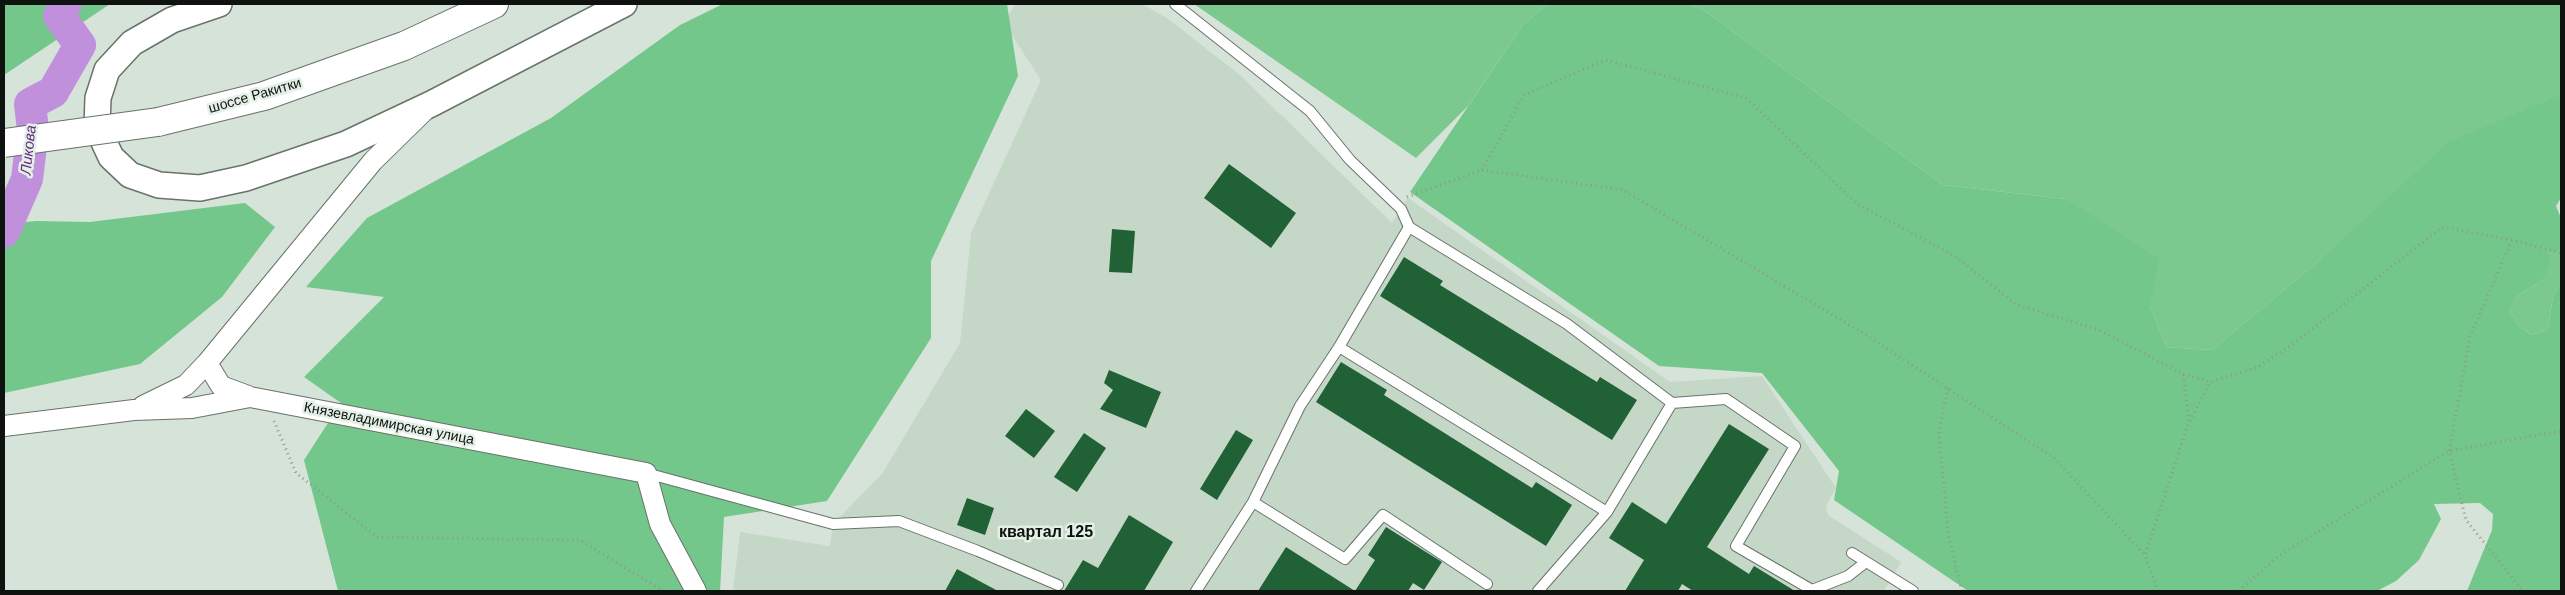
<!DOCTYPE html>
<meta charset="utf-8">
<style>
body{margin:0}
#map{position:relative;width:2565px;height:595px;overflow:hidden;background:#d6e3d8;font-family:Arial,sans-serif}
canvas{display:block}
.frame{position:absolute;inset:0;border:5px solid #0f130f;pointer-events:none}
</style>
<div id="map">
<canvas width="2565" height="595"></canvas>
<div class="frame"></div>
</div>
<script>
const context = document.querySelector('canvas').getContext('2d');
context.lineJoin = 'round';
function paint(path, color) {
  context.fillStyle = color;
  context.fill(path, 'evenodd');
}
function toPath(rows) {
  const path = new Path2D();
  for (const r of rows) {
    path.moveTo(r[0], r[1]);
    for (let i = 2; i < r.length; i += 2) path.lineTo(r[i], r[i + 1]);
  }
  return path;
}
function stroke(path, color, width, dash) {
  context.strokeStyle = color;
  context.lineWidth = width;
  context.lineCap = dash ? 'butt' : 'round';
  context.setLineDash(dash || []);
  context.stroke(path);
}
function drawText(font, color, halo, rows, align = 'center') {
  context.font = font + ' Arial,sans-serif';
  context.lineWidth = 5;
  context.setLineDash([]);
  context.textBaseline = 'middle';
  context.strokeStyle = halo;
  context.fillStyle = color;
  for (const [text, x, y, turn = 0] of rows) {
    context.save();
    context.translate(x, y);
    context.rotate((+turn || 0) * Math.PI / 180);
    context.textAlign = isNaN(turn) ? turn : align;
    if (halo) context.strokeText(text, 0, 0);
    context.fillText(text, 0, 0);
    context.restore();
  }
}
paint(toPath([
 [1015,4,1142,4,1167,18,1240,75,1392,223,1408,198,1670,382,1762,376,1836,488,1826,506,1828,515,1901,562,1884,591,733,591,740,532,830,546,833,524,882,474,960,343,971,233,1041,80,1004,23]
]), '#c5d8c8');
paint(toPath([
 [1194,4,1547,4,1523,25,1468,106,1416,158],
 [1690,4,2561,4,2561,96,2560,95,2321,259,2212,350,2167,347,2150,306,2066,199,1943,185,1705,11],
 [2547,251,2561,251,2561,283,2553,296,2548,329,2532,335,2519,326,2510,311,2516,297,2542,280]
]), '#7bc98f');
paint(toPath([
 [4,4,110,4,4,75],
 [723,4,1007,4,1018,76,931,261,931,338,827,501,724,517,720,591,338,591,304,460,341,403,304,377,384,297,306,287,367,218,551,118,680,25],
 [1547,4,1690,4,1705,11,1943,185,2066,199,2159,259,2150,306,2167,347,2212,350,2321,259,2449,142,2560,95,2561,198,2556,206,2561,218,2561,251,2548,251,2550,266,2542,280,2516,297,2510,311,2519,326,2532,335,2548,329,2553,296,2561,283,2561,591,2467,591,2492,530,2493,514,2480,503,2434,504,2441,519,2419,560,2396,581,2377,591,1968,591,1834,500,1839,471,1762,373,1659,366,1410,192,1523,25],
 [245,203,275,227,222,297,140,364,4,393,4,224,36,221,90,222]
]), '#74c78a');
stroke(toPath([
 [4,232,27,179,33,130,30,104,53,92,80,45,59,16,66,4]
]), '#c190dd', 32);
paint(toPath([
 [1229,164,1296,213,1271,248,1204,198],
 [1112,229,1135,231,1132,273,1109,272],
 [1404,257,1443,281,1440,285,1597,382,1600,377,1637,400,1612,440,1380,296],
 [1341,362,1387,390,1384,395,1532,488,1536,482,1572,505,1546,546,1316,402],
 [1109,370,1161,392,1146,428,1100,409,1113,390,1104,383],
 [1026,409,1055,431,1034,458,1005,436],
 [1729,424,1769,449,1707,547,1749,574,1754,566,1795,591,1693,591,1682,584,1678,591,1625,591,1644,560,1609,538,1632,502,1666,524],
 [1236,430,1253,440,1217,500,1200,489],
 [1084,433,1106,448,1077,492,1054,477],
 [967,498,994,508,985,535,957,525],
 [1129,515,1173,542,1144,591,1064,591,1083,560,1098,568],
 [1386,527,1442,562,1424,590,1413,583,1408,591,1355,591,1375,560,1368,555],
 [1286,547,1355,591,1258,591],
 [957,569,998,591,945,591]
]), '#216136');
const service = toPath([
 [1175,4,1310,111,1350,160,1401,209,1409,227,1567,324,1672,403,1726,399,1795,446,1736,546,1812,590,1848,576,1866,562],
 [1339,347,1607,512],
 [646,473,833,524,899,521,978,551,1058,585],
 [1253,502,1345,559,1383,515,1487,584],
 [1852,553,1913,591],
 [1196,591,1253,502,1300,406,1339,347,1409,227],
 [1538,591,1607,512,1672,403]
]);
const minor = toPath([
 [207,363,221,386,248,396],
 [143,406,186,385,207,363,373,161,424,111],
 [4,426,134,410,192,408,250,397,646,473,660,524,696,591]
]);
const tertiary = toPath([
 [219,4,172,20,132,43,107,70,98,98,97,127,111,157,130,175,159,185,200,188,246,178,346,144,431,104,624,4]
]);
const secondary = toPath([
 [158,122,264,96,404,46,494,4]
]);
stroke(service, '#68736a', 12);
stroke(minor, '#68736a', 22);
stroke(tertiary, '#68736a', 28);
stroke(secondary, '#68736a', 30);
stroke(toPath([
 [1482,170,1623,190,1863,333,2054,458,2145,555],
 [1407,197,1482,170,1524,95,1606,60,1746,98,1857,204,1955,256,2015,304,2099,330,2183,374,2189,421,2145,555,2158,591],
 [2512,240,2470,337,2449,451,2466,520,2523,591],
 [2183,374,2210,382,2258,367,2297,341,2442,227,2512,240,2561,253],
 [1948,388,1939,431,1948,535,1962,591],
 [274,421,296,473,377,537,580,540,663,591],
 [2190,421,2210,382],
 [2239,591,2280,555,2449,451,2561,431]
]), '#8e9890', 3, [1, 4]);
stroke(service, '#fff', 10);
stroke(minor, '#fff', 20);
stroke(tertiary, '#fff', 25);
stroke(secondary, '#fff', 28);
const secondaryBridge = toPath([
 [4,143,158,122]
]);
stroke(secondaryBridge, '#68736a', 30, []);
stroke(secondaryBridge, '#fff', 28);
drawText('14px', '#0f130f', '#e3f0e6', [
 ["шоссе Ракитки",255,96,-16],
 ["Князевладимирская улица",389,424,11]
]);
drawText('italic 15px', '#672b84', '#e3f0e6', [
 ["Ликова",29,150,-84]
]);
drawText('bold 16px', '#0f130f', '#e3f0e6', [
 ["квартал 125",1046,533]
]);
</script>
